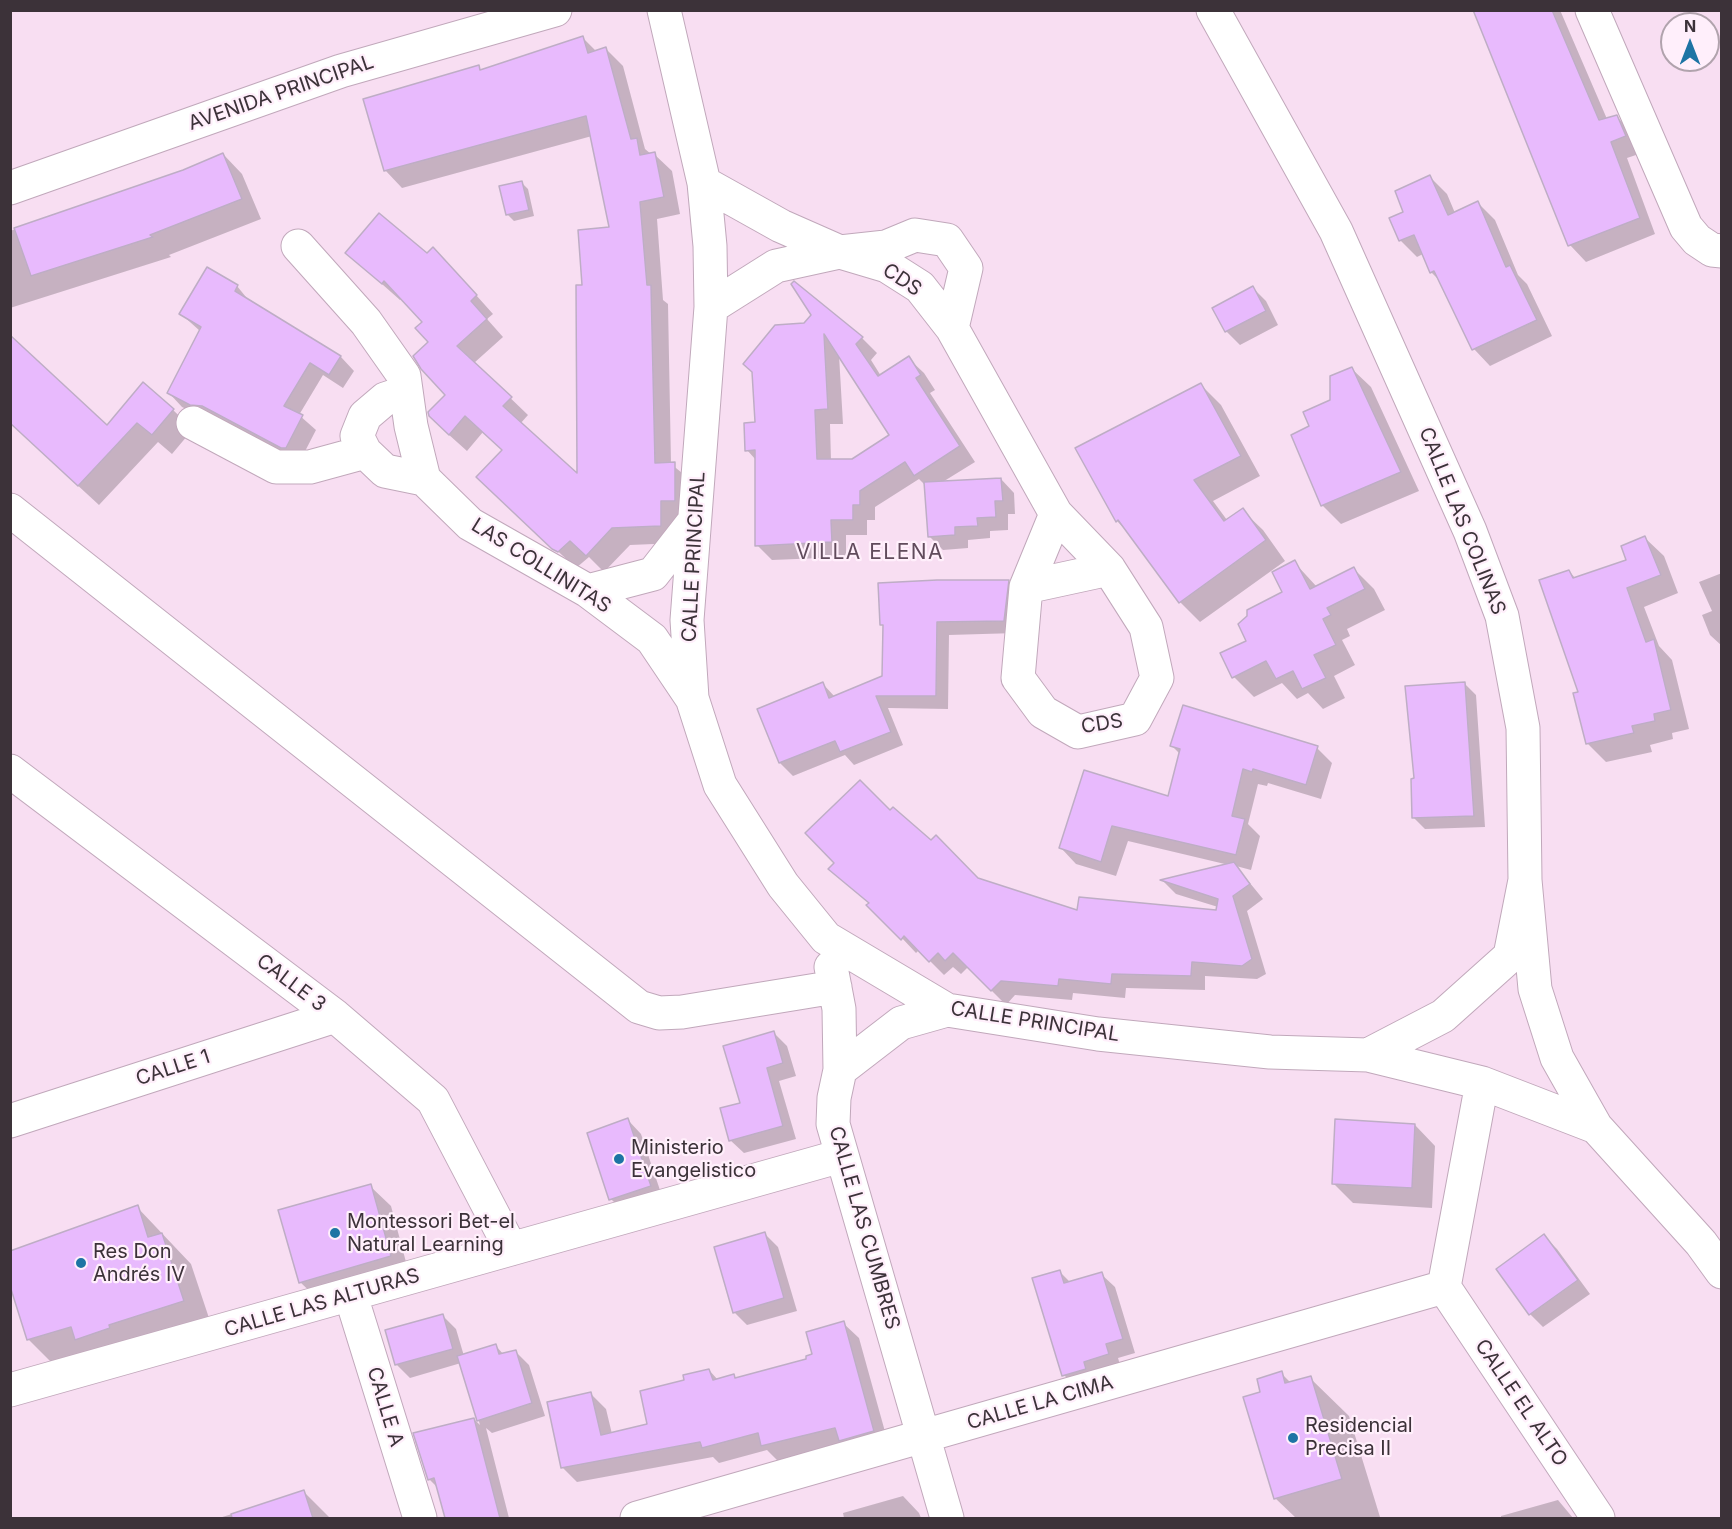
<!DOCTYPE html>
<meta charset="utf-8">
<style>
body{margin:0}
#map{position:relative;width:1732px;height:1529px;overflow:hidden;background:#f8def2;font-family:Inter,sans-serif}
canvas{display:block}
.frame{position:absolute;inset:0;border:12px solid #3c3239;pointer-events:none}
.north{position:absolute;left:1660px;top:12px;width:60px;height:60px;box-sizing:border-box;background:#ffeffb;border:2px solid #b1a3ad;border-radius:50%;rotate:0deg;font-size:16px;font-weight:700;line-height:24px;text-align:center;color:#3c3239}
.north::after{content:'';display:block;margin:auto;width:21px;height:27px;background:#1d74a4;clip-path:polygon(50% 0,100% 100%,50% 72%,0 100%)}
</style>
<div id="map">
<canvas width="1732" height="1529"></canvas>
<div class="frame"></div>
<div class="north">N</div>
</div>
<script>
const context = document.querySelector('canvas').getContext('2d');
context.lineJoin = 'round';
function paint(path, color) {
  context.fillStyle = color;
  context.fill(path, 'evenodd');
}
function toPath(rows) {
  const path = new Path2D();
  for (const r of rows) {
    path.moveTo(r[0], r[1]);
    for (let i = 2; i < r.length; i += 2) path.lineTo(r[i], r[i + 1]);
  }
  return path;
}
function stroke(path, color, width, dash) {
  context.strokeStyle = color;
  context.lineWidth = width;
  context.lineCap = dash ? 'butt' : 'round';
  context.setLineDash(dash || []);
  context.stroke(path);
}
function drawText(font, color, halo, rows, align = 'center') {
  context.font = font + ' Inter,sans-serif';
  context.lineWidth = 4.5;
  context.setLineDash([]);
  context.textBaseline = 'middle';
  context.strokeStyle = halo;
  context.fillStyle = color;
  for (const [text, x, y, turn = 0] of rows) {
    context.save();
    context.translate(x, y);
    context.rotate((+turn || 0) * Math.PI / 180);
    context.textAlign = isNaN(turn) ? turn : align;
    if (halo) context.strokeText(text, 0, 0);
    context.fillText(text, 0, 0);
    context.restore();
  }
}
paint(toPath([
 [1475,10,1560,10,1607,119,1617,117,1633,133,1642,153,1627,158,1655,234,1586,262,1570,245],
 [583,38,596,51,605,48,623,66,645,149,651,154,654,154,672,171,680,214,657,219,663,300,668,304,671,464,692,481,678,543,630,545,604,572,589,557,576,568,496,494,503,451,483,432,467,451,448,434,447,395,424,322,402,298,400,300,347,253,427,255,451,267,493,314,487,319,503,337,474,363,528,415,520,424,578,477,584,287,611,229,592,136,402,188,385,170,478,67,482,71],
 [223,154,242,174,261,219,169,255,171,257,10,308,10,231,184,171],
 [1430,177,1447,194,1455,213,1478,203,1495,220,1518,275,1527,284,1552,336,1490,366,1474,349,1441,282,1431,272,1423,254,1417,257,1400,240,1405,213],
 [521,182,528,189,534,216,514,221,507,214],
 [237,286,250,302,341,357,354,371,343,388,323,375,299,415,316,430,300,461,182,407,169,393,200,331,181,314],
 [1253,288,1266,301,1278,325,1240,345,1226,331,1214,308],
 [775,326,862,338,877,353,871,360,881,376,908,358,924,373,935,390,930,393,975,462,941,483,1001,479,1014,493,1015,514,1008,514,1008,530,990,531,990,538,968,540,968,548,943,550,929,536,926,486,919,479,875,507,875,520,867,520,867,535,846,535,846,557,772,560,757,545,756,460,747,450,756,424],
 [839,355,891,436,852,461,831,461,830,424,843,424],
 [1352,369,1371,387,1419,491,1341,524,1322,505,1311,427,1332,401],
 [1201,385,1221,405,1260,476,1213,501,1227,520,1242,510,1263,530,1285,561,1200,622,1180,602,1130,534,1117,521],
 [173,410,193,429,172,454,158,442,99,505,10,423,107,427],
 [1645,538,1664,556,1678,593,1644,607,1659,646,1672,660,1689,729,1672,733,1673,739,1650,745,1652,752,1606,762,1587,743,1569,571,1576,579,1628,561],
 [1294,562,1317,587,1354,569,1374,589,1385,610,1347,629,1350,636,1342,640,1355,665,1334,676,1345,698,1323,709,1308,693,1297,699,1282,683,1254,697,1234,677,1248,641,1285,592],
 [1722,573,1722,646,1710,635,1702,615,1712,611,1699,582],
 [1008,581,1021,594,1017,633,949,635,948,709,888,708,903,745,854,765,845,755,793,776,780,763,759,710,823,684,835,697,884,677,884,627,882,624],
 [1464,683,1476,695,1485,827,1425,829,1414,818,1415,780],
 [1172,746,1317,748,1332,763,1321,799,1268,783,1267,786,1258,784,1248,824,1260,836,1251,870,1236,866,1263,899,1247,911,1266,974,1257,979,1205,976,1205,990,1126,988,1125,998,1073,993,1072,1000,1015,995,1006,1005,968,967,961,974,953,967,944,975,919,950,916,953,870,904,830,869,890,812,978,880,1079,912,1217,912,1218,907,1176,894,1163,881,1229,865,1128,841,1116,876,1076,864,1061,848,1169,798,1180,754],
 [774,1033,787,1046,796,1076,779,1081,796,1139,744,1153,730,1140,742,1104],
 [628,1120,641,1134,663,1199,624,1212,611,1199],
 [1415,1125,1435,1146,1432,1208,1353,1203,1333,1183],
 [370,1186,391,1206,410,1277,321,1302,300,1282],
 [137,1207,191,1264,213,1330,58,1369,29,1340,10,1281],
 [765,1234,778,1247,797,1311,747,1325,734,1312],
 [1544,1236,1557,1249,1590,1294,1543,1327,1530,1314],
 [1060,1272,1071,1283,1101,1274,1115,1287,1135,1353,1118,1358,1121,1368,1077,1388,1064,1375],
 [443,1316,456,1329,464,1356,496,1346,504,1355,515,1351,529,1365,545,1416,492,1433,486,1428,509,1518,446,1518,438,1488,429,1479,474,1419,480,1425,461,1363,410,1378,396,1364],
 [843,1323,859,1338,889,1446,778,1461,767,1450,719,1463,713,1457,577,1482,562,1467,591,1394,606,1409,612,1434,649,1425,686,1381,709,1370,718,1380,734,1376,737,1379,808,1360],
 [1281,1373,1291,1383,1310,1378,1349,1416,1380,1517,1296,1518,1275,1498,1262,1393],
 [304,1492,330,1518,219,1518],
 [903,1496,919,1513,921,1518,844,1518,843,1513],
 [1558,1500,1573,1518,1501,1518,1501,1516]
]), '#0003');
const building = toPath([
 [1473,10,1552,10,1599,120,1617,115,1626,136,1611,142,1640,218,1568,246,1473,10],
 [583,36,588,53,606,47,631,139,637,138,640,155,655,152,664,197,640,202,647,285,651,285,655,463,675,462,675,501,661,501,661,526,612,528,586,556,570,541,558,552,552,549,476,477,502,450,465,416,449,435,429,416,428,412,445,395,421,369,413,356,428,342,415,328,422,322,384,281,382,284,345,253,379,213,427,253,433,247,477,295,471,301,487,319,457,346,512,397,503,406,577,473,576,285,582,285,578,230,609,227,586,116,384,171,363,99,479,65,480,70,583,36],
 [223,153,242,199,150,235,153,237,31,276,14,228,183,170,223,153],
 [1430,175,1448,215,1478,201,1506,267,1510,265,1537,320,1472,350,1434,271,1430,273,1414,235,1399,241,1389,218,1403,212,1395,191,1430,175],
 [522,181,529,210,506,215,499,186,522,181],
 [207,267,238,285,235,291,341,356,329,375,310,363,284,406,303,415,286,448,281,448,202,406,190,405,167,393,201,327,179,314,207,267],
 [794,281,863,337,856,344,878,376,909,356,921,375,916,378,960,446,914,476,905,462,860,491,860,505,853,505,853,520,831,520,832,542,755,546,755,450,745,451,744,423,755,422,752,372,743,364,775,325,804,323,811,315,791,284,794,281],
 [824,334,889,435,852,459,817,459,815,410,828,409,824,334],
 [1253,286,1266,311,1225,332,1212,308,1253,286],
 [10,335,107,425,143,382,174,409,152,435,137,423,78,486,10,423,10,335],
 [1352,367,1401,472,1321,506,1291,435,1309,426,1303,412,1330,400,1330,376,1352,367],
 [1201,383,1241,456,1194,480,1224,521,1243,508,1266,540,1179,603,1118,520,1116,522,1075,448,1201,383],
 [1001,478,1003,501,995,501,996,517,977,518,978,526,955,527,955,535,928,537,924,482,1001,478],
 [1645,536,1661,575,1627,588,1646,642,1654,639,1671,710,1654,714,1655,721,1632,726,1634,733,1586,744,1573,693,1578,692,1539,580,1569,570,1573,578,1626,560,1621,546,1645,536],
 [1295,560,1310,589,1354,567,1365,589,1327,608,1331,615,1323,619,1336,645,1314,655,1326,678,1302,689,1293,671,1276,679,1266,661,1232,678,1220,653,1246,641,1238,624,1247,616,1247,610,1282,592,1272,572,1295,560],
 [937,580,1009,580,1004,621,937,622,936,696,876,696,891,732,840,752,835,741,779,763,757,709,823,682,829,698,882,676,883,625,880,625,878,583,937,580],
 [1465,682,1474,816,1412,818,1411,779,1414,778,1405,686,1465,682],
 [1183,705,1318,746,1306,785,1253,769,1252,772,1243,769,1232,816,1245,819,1236,855,1112,826,1101,862,1059,848,1084,770,1168,796,1180,749,1170,746,1183,705],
 [860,780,890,810,893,807,931,840,936,835,978,878,1077,910,1079,897,1216,910,1218,899,1160,880,1234,862,1250,884,1233,896,1252,959,1242,966,1192,962,1191,976,1112,974,1111,984,1059,979,1058,986,1001,981,991,991,953,953,945,961,938,953,929,962,904,936,901,940,866,905,869,903,828,869,834,863,805,833,860,780],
 [774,1031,783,1063,767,1068,783,1126,729,1141,720,1108,740,1103,723,1046,774,1031],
 [628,1118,651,1186,609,1200,587,1133,628,1118],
 [1335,1119,1415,1124,1412,1188,1332,1184,1335,1119],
 [371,1184,391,1256,299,1283,278,1210,371,1184],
 [138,1205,148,1237,162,1233,184,1301,109,1325,110,1328,75,1340,71,1327,27,1340,10,1286,10,1251,138,1205],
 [765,1232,784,1298,733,1313,714,1247,765,1232],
 [1544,1234,1578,1280,1529,1315,1496,1269,1544,1234],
 [1060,1270,1064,1283,1102,1272,1123,1339,1106,1344,1109,1354,1084,1362,1086,1369,1062,1376,1032,1278,1060,1270],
 [443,1314,453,1349,395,1365,385,1330,443,1314],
 [844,1321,874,1431,839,1441,835,1428,761,1446,758,1433,702,1448,700,1442,561,1468,547,1402,591,1392,601,1435,647,1424,640,1391,684,1380,683,1375,709,1369,713,1380,734,1374,735,1378,806,1359,806,1356,812,1354,806,1332,844,1321],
 [496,1344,499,1354,516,1350,532,1403,477,1421,457,1356,496,1344],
 [1282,1371,1285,1383,1311,1376,1342,1479,1274,1499,1243,1397,1260,1392,1257,1379,1282,1371],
 [474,1418,500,1518,445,1518,434,1478,428,1480,413,1433,474,1418],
 [304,1490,313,1518,232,1518,231,1514,304,1490]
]);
paint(building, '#e8bafd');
stroke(building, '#beadc5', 1.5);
const minor = toPath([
 [664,10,704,183,710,246,711,307,687,620,692,698,720,785,783,885,826,938,947,1010,1098,1034,1270,1052,1368,1055,1443,1016,1510,956,1525,880],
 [1213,10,1336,231,1470,531,1502,616,1523,728,1525,880,1535,989,1557,1058,1596,1127,1701,1243,1722,1272],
 [1592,10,1686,227,1697,240,1712,250,1722,251],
 [704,183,781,226,840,252,886,247,915,235,947,240,966,268,952,328],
 [10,188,341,71,555,10],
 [298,246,366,322,404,376,411,426,424,479,470,524,588,591,652,639,691,697],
 [711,307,776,266,840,252,887,266,920,287,952,328,1056,514,1109,569,1146,627,1157,678,1135,719,1078,732,1043,712,1018,678,1026,587,1056,514],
 [406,392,385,399,365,416,357,436,365,452,385,471,424,479],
 [193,423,276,467,310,467,365,452],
 [10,510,639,1007,659,1013,682,1012,835,987],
 [1026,587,1109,569],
 [588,591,653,574,692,524],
 [10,771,335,1016,433,1100,511,1249],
 [831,967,839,1009,840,1070],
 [947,1010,901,1023,840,1070,834,1098,833,1124,947,1518],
 [1368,1055,1482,1083,1596,1127],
 [10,1121,335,1016],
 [1444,1287,1598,1518],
 [1444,1287,1482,1083],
 [351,1296,420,1518],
 [10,1390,841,1156],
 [637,1518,1444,1287]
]);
stroke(minor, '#c1a8bb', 35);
stroke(minor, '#fff', 33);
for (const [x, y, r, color] of [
 [619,1159,6,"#1d74a4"],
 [335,1233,6,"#1d74a4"],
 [81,1263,6,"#1d74a4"],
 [1293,1438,6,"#1d74a4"]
]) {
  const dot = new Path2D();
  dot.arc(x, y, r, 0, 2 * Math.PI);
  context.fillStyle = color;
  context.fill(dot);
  stroke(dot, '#ffeffb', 2);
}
drawText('20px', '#3c3239', '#ffeffb', [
 ["AVENIDA PRINCIPAL",281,93,-19],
 ["CDS",902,280,34],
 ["CALLE LAS COLINAS",1462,521,68],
 ["CALLE PRINCIPAL",694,557,-87],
 ["LAS COLLINITAS",541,566,32],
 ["CDS",1102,724,-9],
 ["CALLE 3",291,983,37],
 ["CALLE PRINCIPAL",1035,1022,9],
 ["CALLE 1",173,1068,-18],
 ["CALLE LAS CUMBRES",864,1228,74],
 ["CALLE LAS ALTURAS",322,1303,-16],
 ["CALLE LA CIMA",1040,1403,-16],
 ["CALLE EL ALTO",1521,1403,56],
 ["CALLE A",385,1407,73]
]);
drawText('20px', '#3c3239', '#ffeffb', [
 ["Ministerio",631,1148],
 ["Evangelistico",631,1171],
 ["Montessori Bet-el",347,1222],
 ["Natural Learning",347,1245],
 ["Res Don",93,1252],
 ["Andrés IV",93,1275],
 ["Residencial",1305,1426],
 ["Precisa II",1305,1449]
], 'left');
context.letterSpacing = '1.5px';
drawText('21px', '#614b5c', '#ffeffb', [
 ["VILLA ELENA",870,553]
]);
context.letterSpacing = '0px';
</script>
